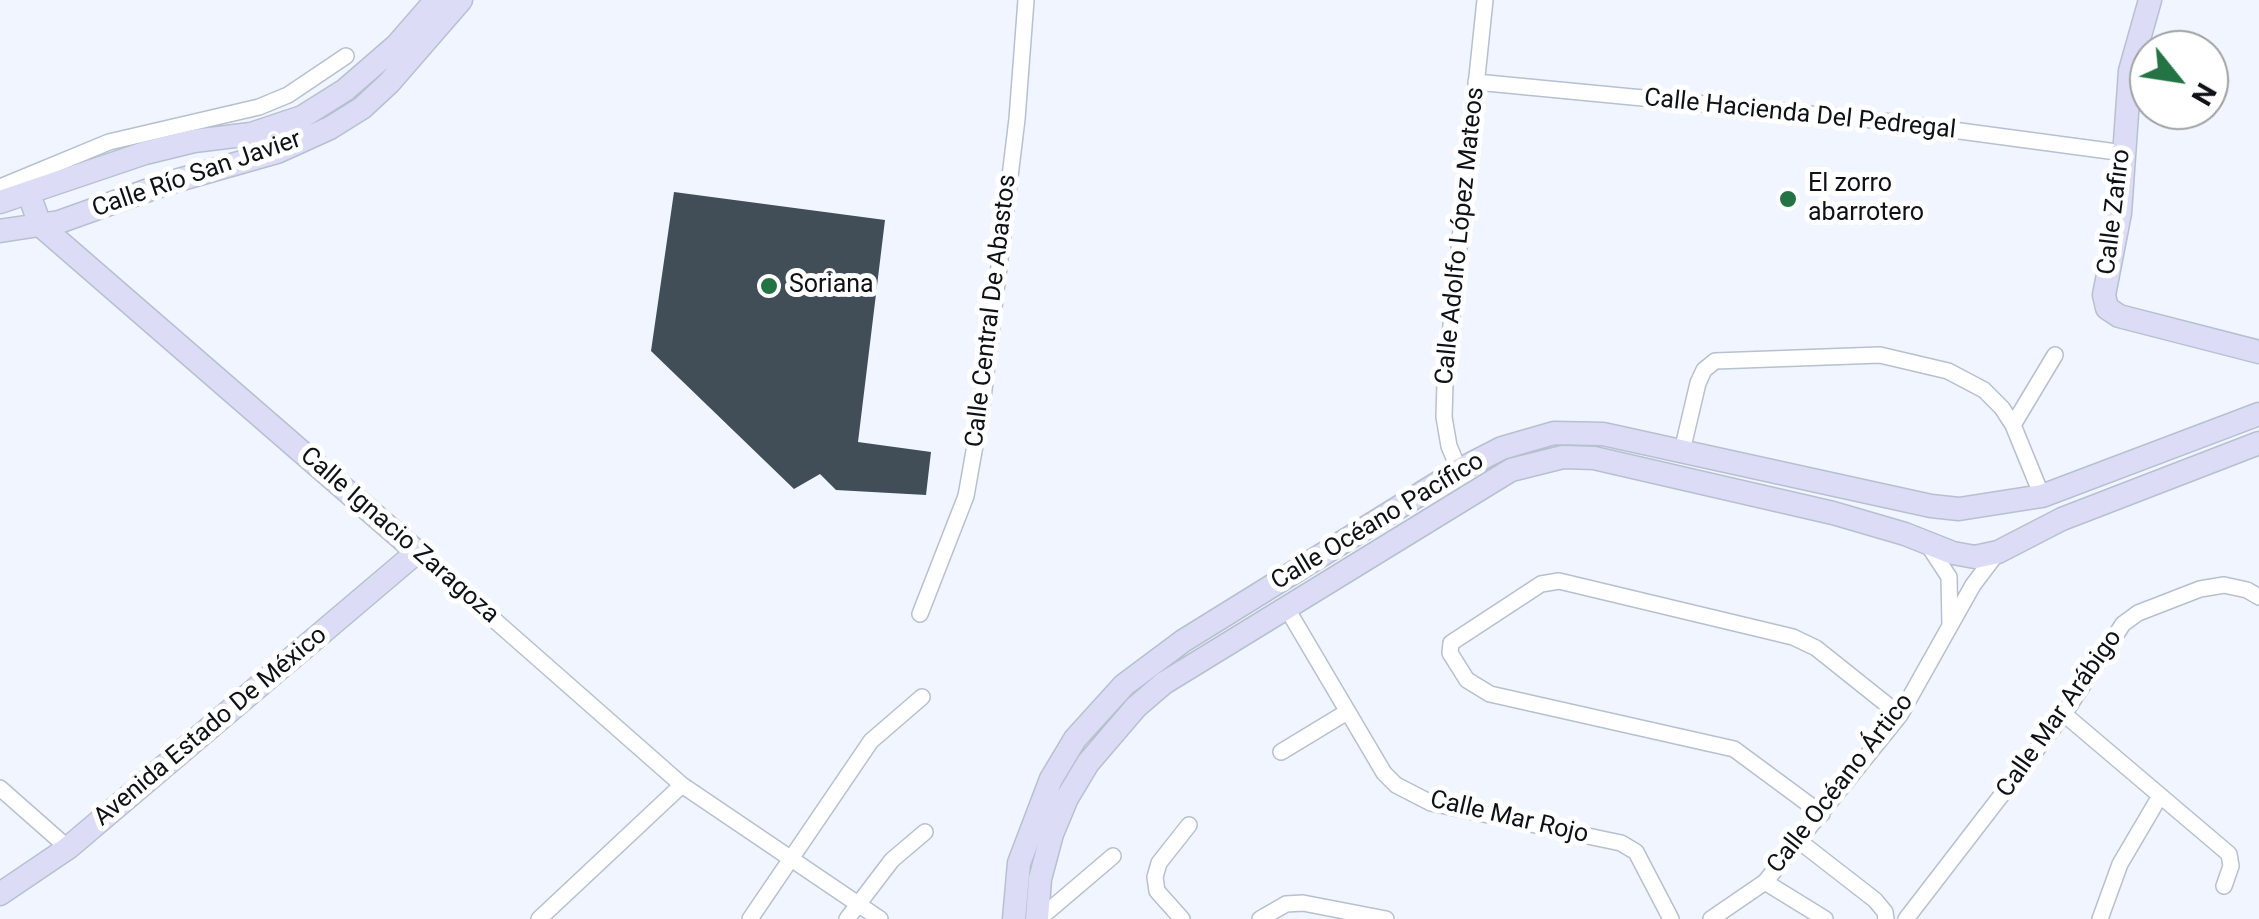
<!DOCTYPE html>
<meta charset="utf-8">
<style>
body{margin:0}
#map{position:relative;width:2259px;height:919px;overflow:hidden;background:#f0f5ff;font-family:Roboto,sans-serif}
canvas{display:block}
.north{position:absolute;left:2129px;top:30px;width:100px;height:100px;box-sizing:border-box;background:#fff;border:2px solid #9fa0a2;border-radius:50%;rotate:120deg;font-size:28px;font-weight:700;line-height:40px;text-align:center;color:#0e1116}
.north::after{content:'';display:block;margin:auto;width:35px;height:45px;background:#247344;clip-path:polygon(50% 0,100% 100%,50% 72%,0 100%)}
</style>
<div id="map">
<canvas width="2259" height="919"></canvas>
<div class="north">N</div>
</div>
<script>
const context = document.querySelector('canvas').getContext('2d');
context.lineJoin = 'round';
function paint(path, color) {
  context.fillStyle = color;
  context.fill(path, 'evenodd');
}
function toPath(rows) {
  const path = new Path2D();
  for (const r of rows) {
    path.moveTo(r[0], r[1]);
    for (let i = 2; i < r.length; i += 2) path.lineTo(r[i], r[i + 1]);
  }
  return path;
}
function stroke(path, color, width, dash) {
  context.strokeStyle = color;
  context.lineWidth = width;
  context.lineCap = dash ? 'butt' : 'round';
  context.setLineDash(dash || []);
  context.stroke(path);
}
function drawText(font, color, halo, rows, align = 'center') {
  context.font = font + ' Roboto,sans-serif';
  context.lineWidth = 10;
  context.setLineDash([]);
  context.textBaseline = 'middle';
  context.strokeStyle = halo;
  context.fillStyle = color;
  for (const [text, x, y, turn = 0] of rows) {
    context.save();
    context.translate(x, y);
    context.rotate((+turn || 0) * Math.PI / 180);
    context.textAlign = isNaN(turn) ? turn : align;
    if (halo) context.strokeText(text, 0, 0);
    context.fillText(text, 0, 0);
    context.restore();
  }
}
paint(toPath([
 [674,192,885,220,858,442,931,452,926,495,836,490,820,474,794,489,651,351]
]), '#414e58');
const street = toPath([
 [1476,82,1893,122,2124,153],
 [0,187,109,142,259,107,288,95,346,56],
 [2013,425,2055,355],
 [1682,451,1698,383,1704,370,1715,361,1880,355,1948,371,1984,390,2002,408,2013,425,2042,496],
 [1459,470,1449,446,1444,417,1445,383,1485,0],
 [1928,545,1949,577,1950,626],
 [417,552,682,785,880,919],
 [1286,607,1384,773,1396,785,1431,803,1621,843,1636,852,1671,919],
 [920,614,966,496,982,406,1017,119,1026,0],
 [2064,714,2229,854,2231,866,2224,886],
 [1281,752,1347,712],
 [0,788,68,848],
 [1822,814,1734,749,1490,694,1467,680,1450,653,1451,643,1541,584,1559,581,1793,637,1816,648,1900,715],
 [1799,841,1875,900,1885,912,1886,919],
 [1765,882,1825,919],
 [539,919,682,785],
 [750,919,871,741,922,697],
 [847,919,892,860,925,832],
 [1039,919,1113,856],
 [1182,919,1157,891,1155,877,1159,863,1189,825],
 [1260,919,1286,904,1303,903,1386,919],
 [1711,919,1765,882,1900,715,1973,585,1998,552],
 [1906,919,2064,714,2123,624,2138,613,2200,589,2224,585,2247,590,2259,597],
 [2100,919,2120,864,2160,796]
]);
const secondary = toPath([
 [2150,0,2130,71,2120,213,2104,295,2107,308,2119,316,2259,352],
 [0,202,145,153,194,141,251,134,302,117,345,90,397,45,436,0],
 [0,231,59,222,168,183,277,152,330,128,362,108,389,83,461,0],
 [0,894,68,848,417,552,40,225,29,194],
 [1014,919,1019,863,1051,779,1075,739,1124,685,1183,641,1459,470,1502,448,1554,433,1603,434,1931,506,1959,509,2042,496,2259,414],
 [1037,919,1040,879,1052,834,1067,798,1088,763,1136,707,1164,683,1511,470,1563,457,1594,458,1833,513,1905,534,1953,553,1975,557,1998,552,2062,519,2259,443]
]);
stroke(street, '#b7c0cf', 18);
stroke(secondary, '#b7c0cf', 25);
stroke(street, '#fff', 15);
stroke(secondary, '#dcdcf7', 22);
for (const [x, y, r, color] of [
 [1788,199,10,"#247344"],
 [769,286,10,"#247344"]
]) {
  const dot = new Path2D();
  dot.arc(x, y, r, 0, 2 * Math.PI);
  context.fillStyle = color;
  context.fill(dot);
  stroke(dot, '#fff', 4);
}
drawText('25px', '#0e1116', '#fff', [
 ["Calle Hacienda Del Pedregal",1800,115,6],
 ["Calle Río San Javier",197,175,-19],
 ["Calle Zafiro",2115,212,-83],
 ["Calle Adolfo López Mateos",1461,236,-84],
 ["Calle Central De Abastos",992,311,-83],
 ["Calle Océano Pacífico",1378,522,-31],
 ["Calle Ignacio Zaragoza",399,536,41],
 ["Calle Mar Arábigo",2060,714,-55],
 ["Avenida Estado De México",211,727,-40],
 ["Calle Océano Ártico",1841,784,-52],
 ["Calle Mar Rojo",1509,818,13]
]);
drawText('25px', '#0e1116', '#fff', [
 ["El zorro",1808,185],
 ["abarrotero",1808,214],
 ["Soriana",789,286]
], 'left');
</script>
